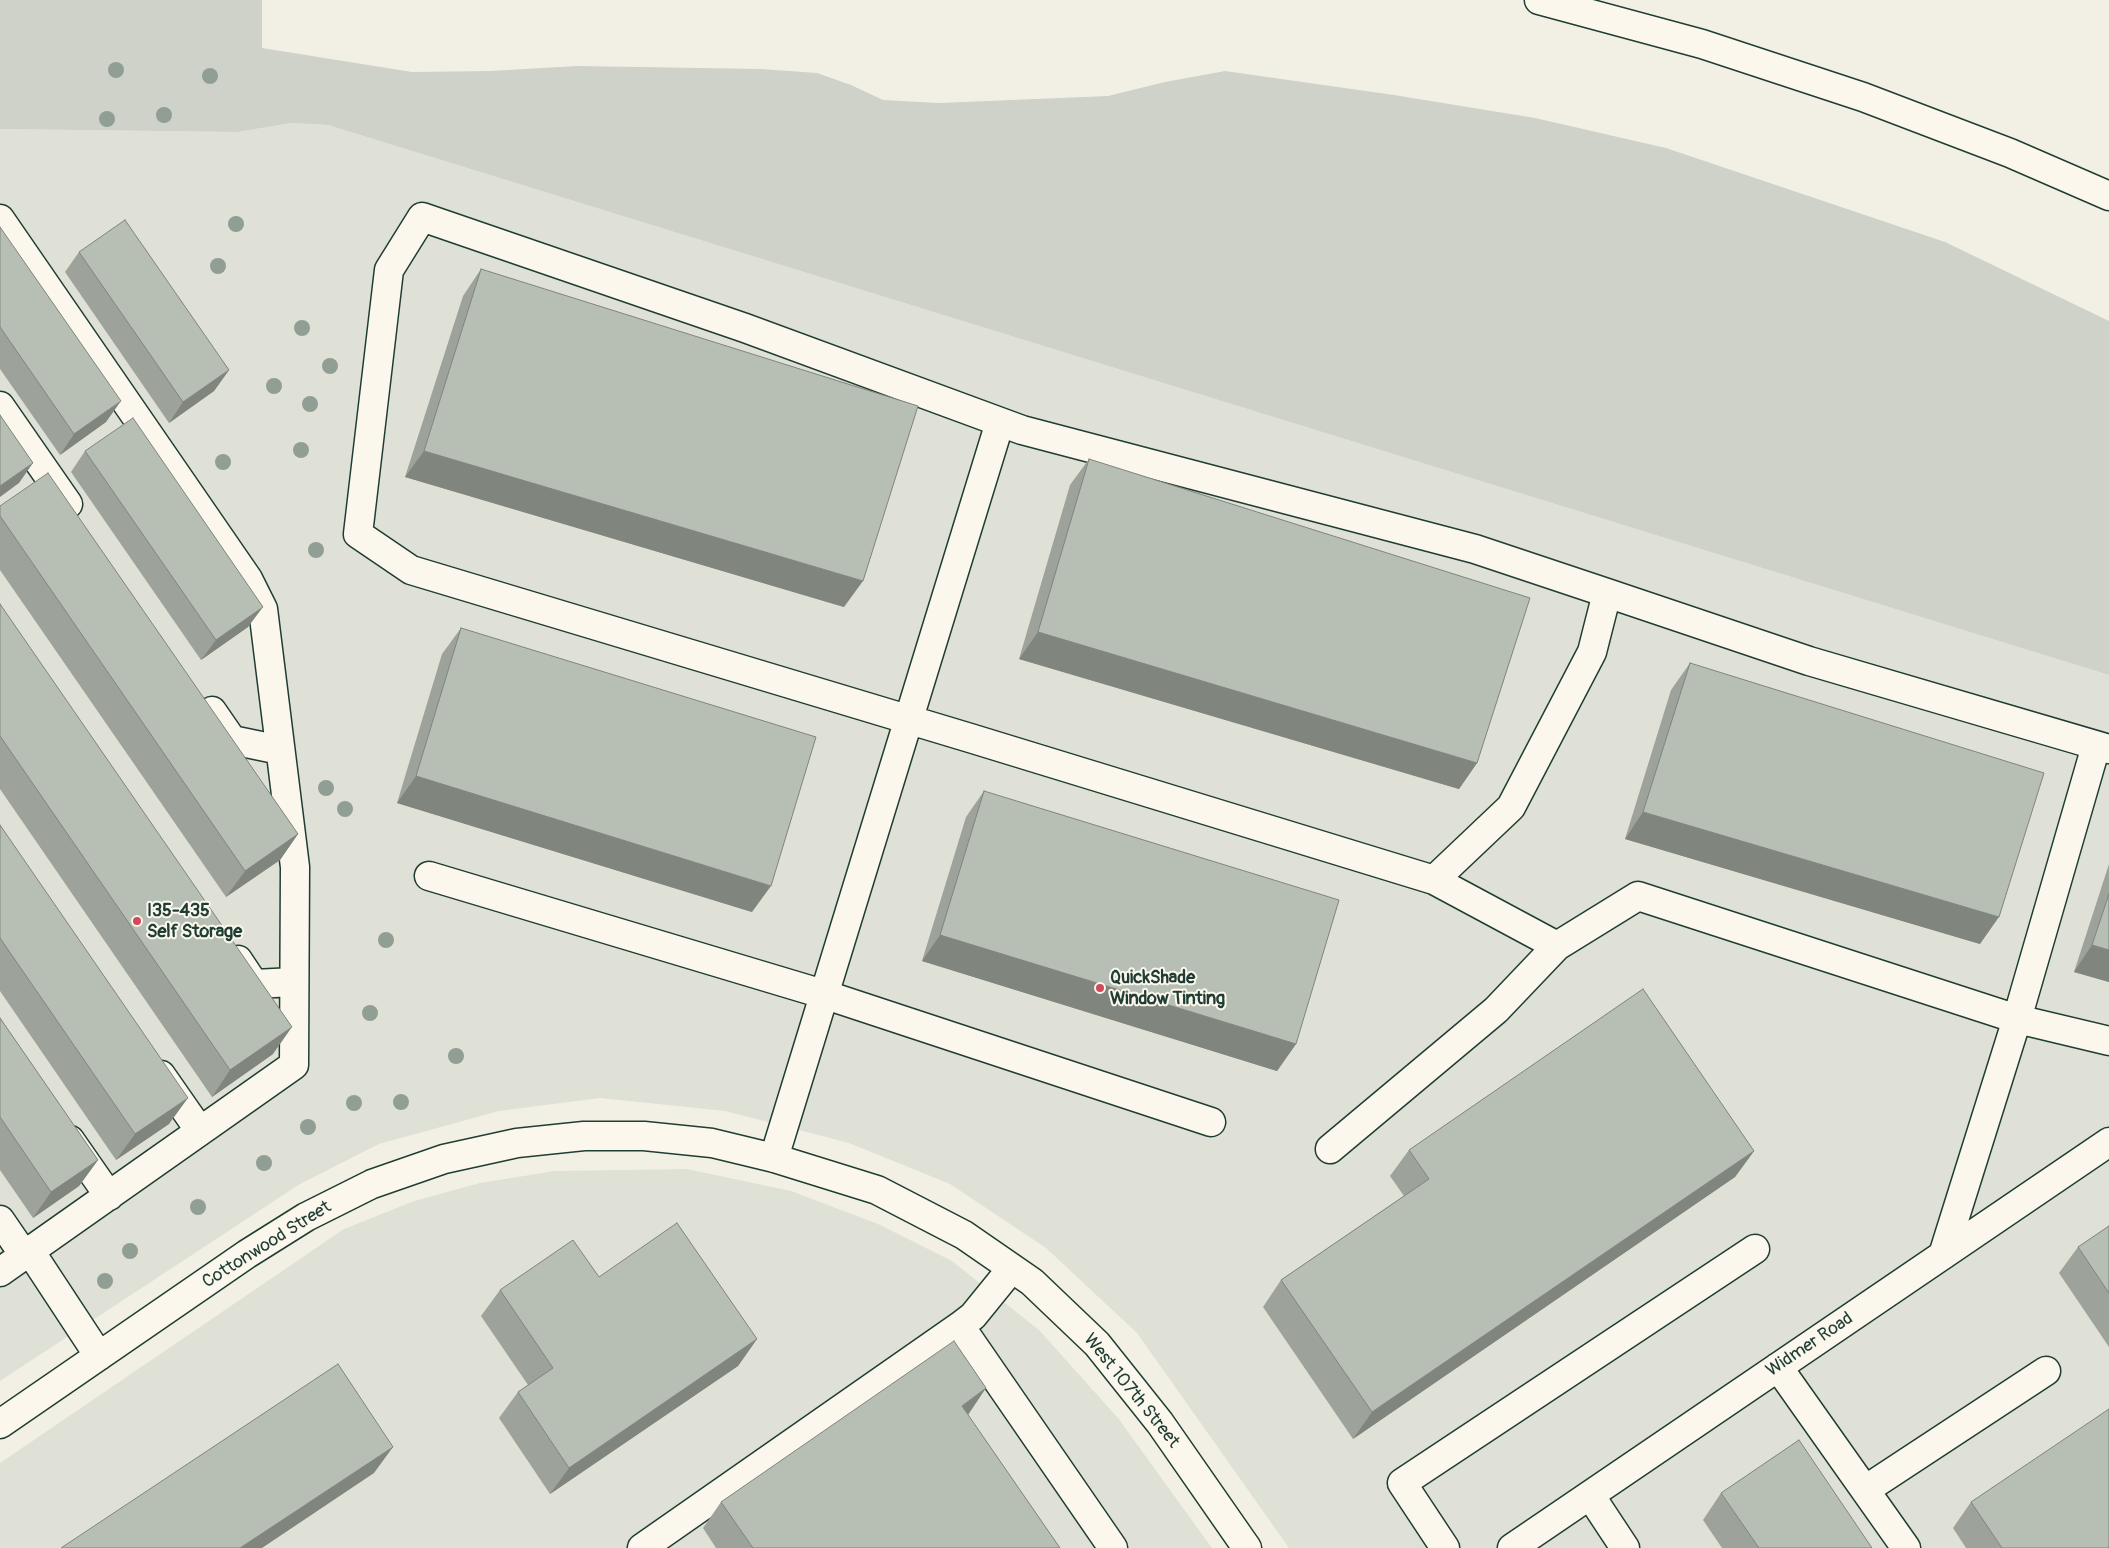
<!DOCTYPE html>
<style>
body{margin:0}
canvas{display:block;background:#f2f0e5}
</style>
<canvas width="2109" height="1548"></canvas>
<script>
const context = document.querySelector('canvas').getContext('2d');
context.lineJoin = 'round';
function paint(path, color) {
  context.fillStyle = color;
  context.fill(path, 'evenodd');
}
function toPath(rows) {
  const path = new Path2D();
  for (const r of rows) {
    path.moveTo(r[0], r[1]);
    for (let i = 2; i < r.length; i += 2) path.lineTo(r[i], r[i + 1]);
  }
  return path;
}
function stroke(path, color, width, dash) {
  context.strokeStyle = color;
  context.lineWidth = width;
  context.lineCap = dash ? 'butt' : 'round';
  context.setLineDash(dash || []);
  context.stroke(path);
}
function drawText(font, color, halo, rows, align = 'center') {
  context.font = font + ' Pangolin,sans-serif';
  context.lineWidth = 4;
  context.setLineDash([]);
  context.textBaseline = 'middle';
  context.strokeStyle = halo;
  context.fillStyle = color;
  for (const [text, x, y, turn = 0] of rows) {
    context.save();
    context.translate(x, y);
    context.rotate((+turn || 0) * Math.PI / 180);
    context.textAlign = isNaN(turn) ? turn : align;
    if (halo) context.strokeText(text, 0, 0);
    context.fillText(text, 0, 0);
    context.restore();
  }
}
paint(toPath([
 [292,123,328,125,2109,675,2109,1548,1289,1548,1137,1333,1046,1248,950,1184,849,1143,725,1111,600,1098,499,1111,379,1144,300,1184,0,1381,0,129,237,132],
 [687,1169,791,1191,878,1224,952,1261,1039,1330,1118,1418,1212,1548,0,1548,0,1463,344,1229,414,1201,480,1183,555,1171]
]), '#e0e1d6');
paint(toPath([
 [0,0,262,0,262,48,412,72,490,71,577,66,761,69,817,73,851,85,883,100,939,103,1108,96,1165,82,1225,71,1394,95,1535,118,1666,148,1945,242,2109,321,2109,675,328,125,292,123,237,132,0,129]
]), '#cfd2c8');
const minor = toPath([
 [0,219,248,579,263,609,295,867,294,1065,0,1272],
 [0,406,68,504],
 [1607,593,1592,652,1511,807,1434,880,970,738,411,570,358,534,389,270,422,217,745,328,1022,430,1475,549,1607,593,1809,661,2109,749],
 [212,711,232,740,280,750],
 [429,876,823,994,1211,1122],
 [1434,880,1557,946,1638,896,2017,1019,2109,1041],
 [238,960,254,984,294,982],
 [161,1075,200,1131],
 [70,1140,109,1196],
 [1330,1149,1496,1010,1557,946],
 [774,1158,1000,422],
 [0,1220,24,1255],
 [30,1251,99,1356],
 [1943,1255,2017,1019,2096,746],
 [960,1326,1113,1548],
 [1778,1367,1906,1548],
 [0,1424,247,1254,306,1217,372,1184,444,1159,517,1143,584,1136,644,1136,712,1143,774,1158,877,1190,964,1235,1032,1282,1097,1344,1160,1423,1247,1548],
 [1865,1490,2046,1371],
 [1590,1495,1625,1548],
 [642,1548,960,1326,973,1316,1012,1268],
 [1445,1548,1402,1483,1755,1249],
 [1512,1548,2109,1142]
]);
const highway = toPath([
 [1539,0,1702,44,1863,97,2010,153,2109,196]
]);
stroke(minor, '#1f3d34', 31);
stroke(highway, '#1f3d34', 31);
stroke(minor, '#fbf7ec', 28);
stroke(highway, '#fbf7ec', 28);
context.fillStyle = '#919e94';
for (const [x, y] of [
 [116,70],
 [210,76],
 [164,115],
 [107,119],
 [236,224],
 [218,266],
 [302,328],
 [330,366],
 [274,386],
 [310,404],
 [301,450],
 [223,462],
 [316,550],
 [326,788],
 [345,809],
 [386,940],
 [370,1013],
 [456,1056],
 [401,1102],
 [354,1103],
 [308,1127],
 [264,1163],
 [198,1207],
 [130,1251],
 [105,1281]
]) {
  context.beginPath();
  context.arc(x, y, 8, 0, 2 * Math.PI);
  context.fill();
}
paint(toPath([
 [0,227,106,422,60,455,0,369],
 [79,252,229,370,214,391,169,423,65,272],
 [481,269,844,607,405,477,463,296],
 [85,451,248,627,201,660,71,472],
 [1089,459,1477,763,1459,789,1019,659,1070,485],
 [0,506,298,834,280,860,226,897,0,570],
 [0,604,273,1054,212,1097,0,789],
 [461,628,752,912,397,803,442,654],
 [1690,663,1980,944,1625,839,1671,690],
 [984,791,1296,1044,1277,1071,922,961,966,817],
 [0,825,169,1124,116,1160,0,991],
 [2109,864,2109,982,2074,972],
 [0,1018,98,1160,79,1186,33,1218,0,1170],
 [1409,1150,1754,1151,1735,1177,1353,1439,1263,1307,1281,1280,1404,1196,1390,1176],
 [2109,1226,2109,1347,2059,1273,2078,1247],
 [599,1277,757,1339,738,1366,550,1494,499,1418,518,1392,528,1385,481,1316,500,1290],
 [968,1415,1060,1548,716,1548,703,1528,721,1502],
 [1721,1493,1872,1548,1722,1548,1703,1520],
 [1971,1502,2109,1548,1966,1548,1953,1528]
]), '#9da39a');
paint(toPath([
 [229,370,214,391,169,423,183,402],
 [121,401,106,422,60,455,74,434],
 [424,451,863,581,844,607,405,477],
 [33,463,19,483,0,497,0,486],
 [263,607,248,627,201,660,216,640],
 [1038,632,1477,763,1459,789,1019,659],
 [416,776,771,886,752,912,397,803],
 [1643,812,1999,917,1980,944,1625,839],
 [298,834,280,860,226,897,245,871],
 [940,935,1296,1044,1277,1071,922,961],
 [2092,945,2109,950,2109,982,2074,972],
 [292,1027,273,1054,212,1097,230,1070],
 [188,1098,169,1124,116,1160,135,1134],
 [1754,1151,1735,1177,1353,1439,1372,1412],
 [98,1160,79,1186,33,1218,51,1192],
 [757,1339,738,1366,550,1494,569,1468],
 [986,1388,968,1415,962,1406],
 [393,1447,374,1473,262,1548,240,1548]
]), '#80857d');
const building = toPath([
 [125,220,229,370,183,402,79,252,125,220],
 [0,227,121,401,74,434,0,327,0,227],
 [481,269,918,406,863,581,424,451,481,269],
 [0,415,33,463,0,486,0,415],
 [133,418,263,607,216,640,85,451,133,418],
 [1089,459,1530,598,1477,763,1038,632,1089,459],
 [48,473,298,834,245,871,0,516,0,506,48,473],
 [0,604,292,1027,230,1070,0,736,0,604],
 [461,628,816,737,771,886,416,776,461,628],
 [1690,663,2044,773,1999,917,1643,812,1690,663],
 [984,791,1339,900,1296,1044,940,935,984,791],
 [0,825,188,1098,135,1134,0,938,0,825],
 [2109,894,2109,950,2092,945,2109,894],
 [1643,989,1754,1151,1372,1412,1281,1280,1429,1179,1409,1150,1643,989],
 [0,1018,98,1160,51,1192,0,1117,0,1018],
 [677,1223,757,1339,569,1468,518,1392,553,1368,500,1290,573,1240,599,1277,677,1223],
 [2109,1226,2109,1293,2078,1247,2109,1226],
 [954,1341,986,1388,962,1406,1060,1548,753,1548,721,1502,954,1341],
 [338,1364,393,1447,240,1548,61,1548,338,1364],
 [2109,1409,2109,1547,2108,1548,2002,1548,1971,1502,2109,1409],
 [1799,1440,1872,1548,1759,1548,1721,1493,1799,1440]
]);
paint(building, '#b7beb3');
stroke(building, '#80857d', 1);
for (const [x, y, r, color] of [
 [137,921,5,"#d1495b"],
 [1100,988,5,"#d1495b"]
]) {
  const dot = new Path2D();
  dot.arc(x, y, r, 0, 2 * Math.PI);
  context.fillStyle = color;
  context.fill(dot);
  stroke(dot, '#fbf7ec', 2);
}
drawText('bold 18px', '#1f3d34', '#fbf7ec', [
 ["I35-435",147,911],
 ["Self Storage",147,932],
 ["QuickShade",1110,978],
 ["Window Tinting",1110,999]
], 'left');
drawText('18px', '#1f3d34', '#fbf7ec', [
 ["Cottonwood Street",267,1245,-32],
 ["Widmer Road",1810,1345,-34],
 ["West 107th Street",1131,1391,51]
]);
</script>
